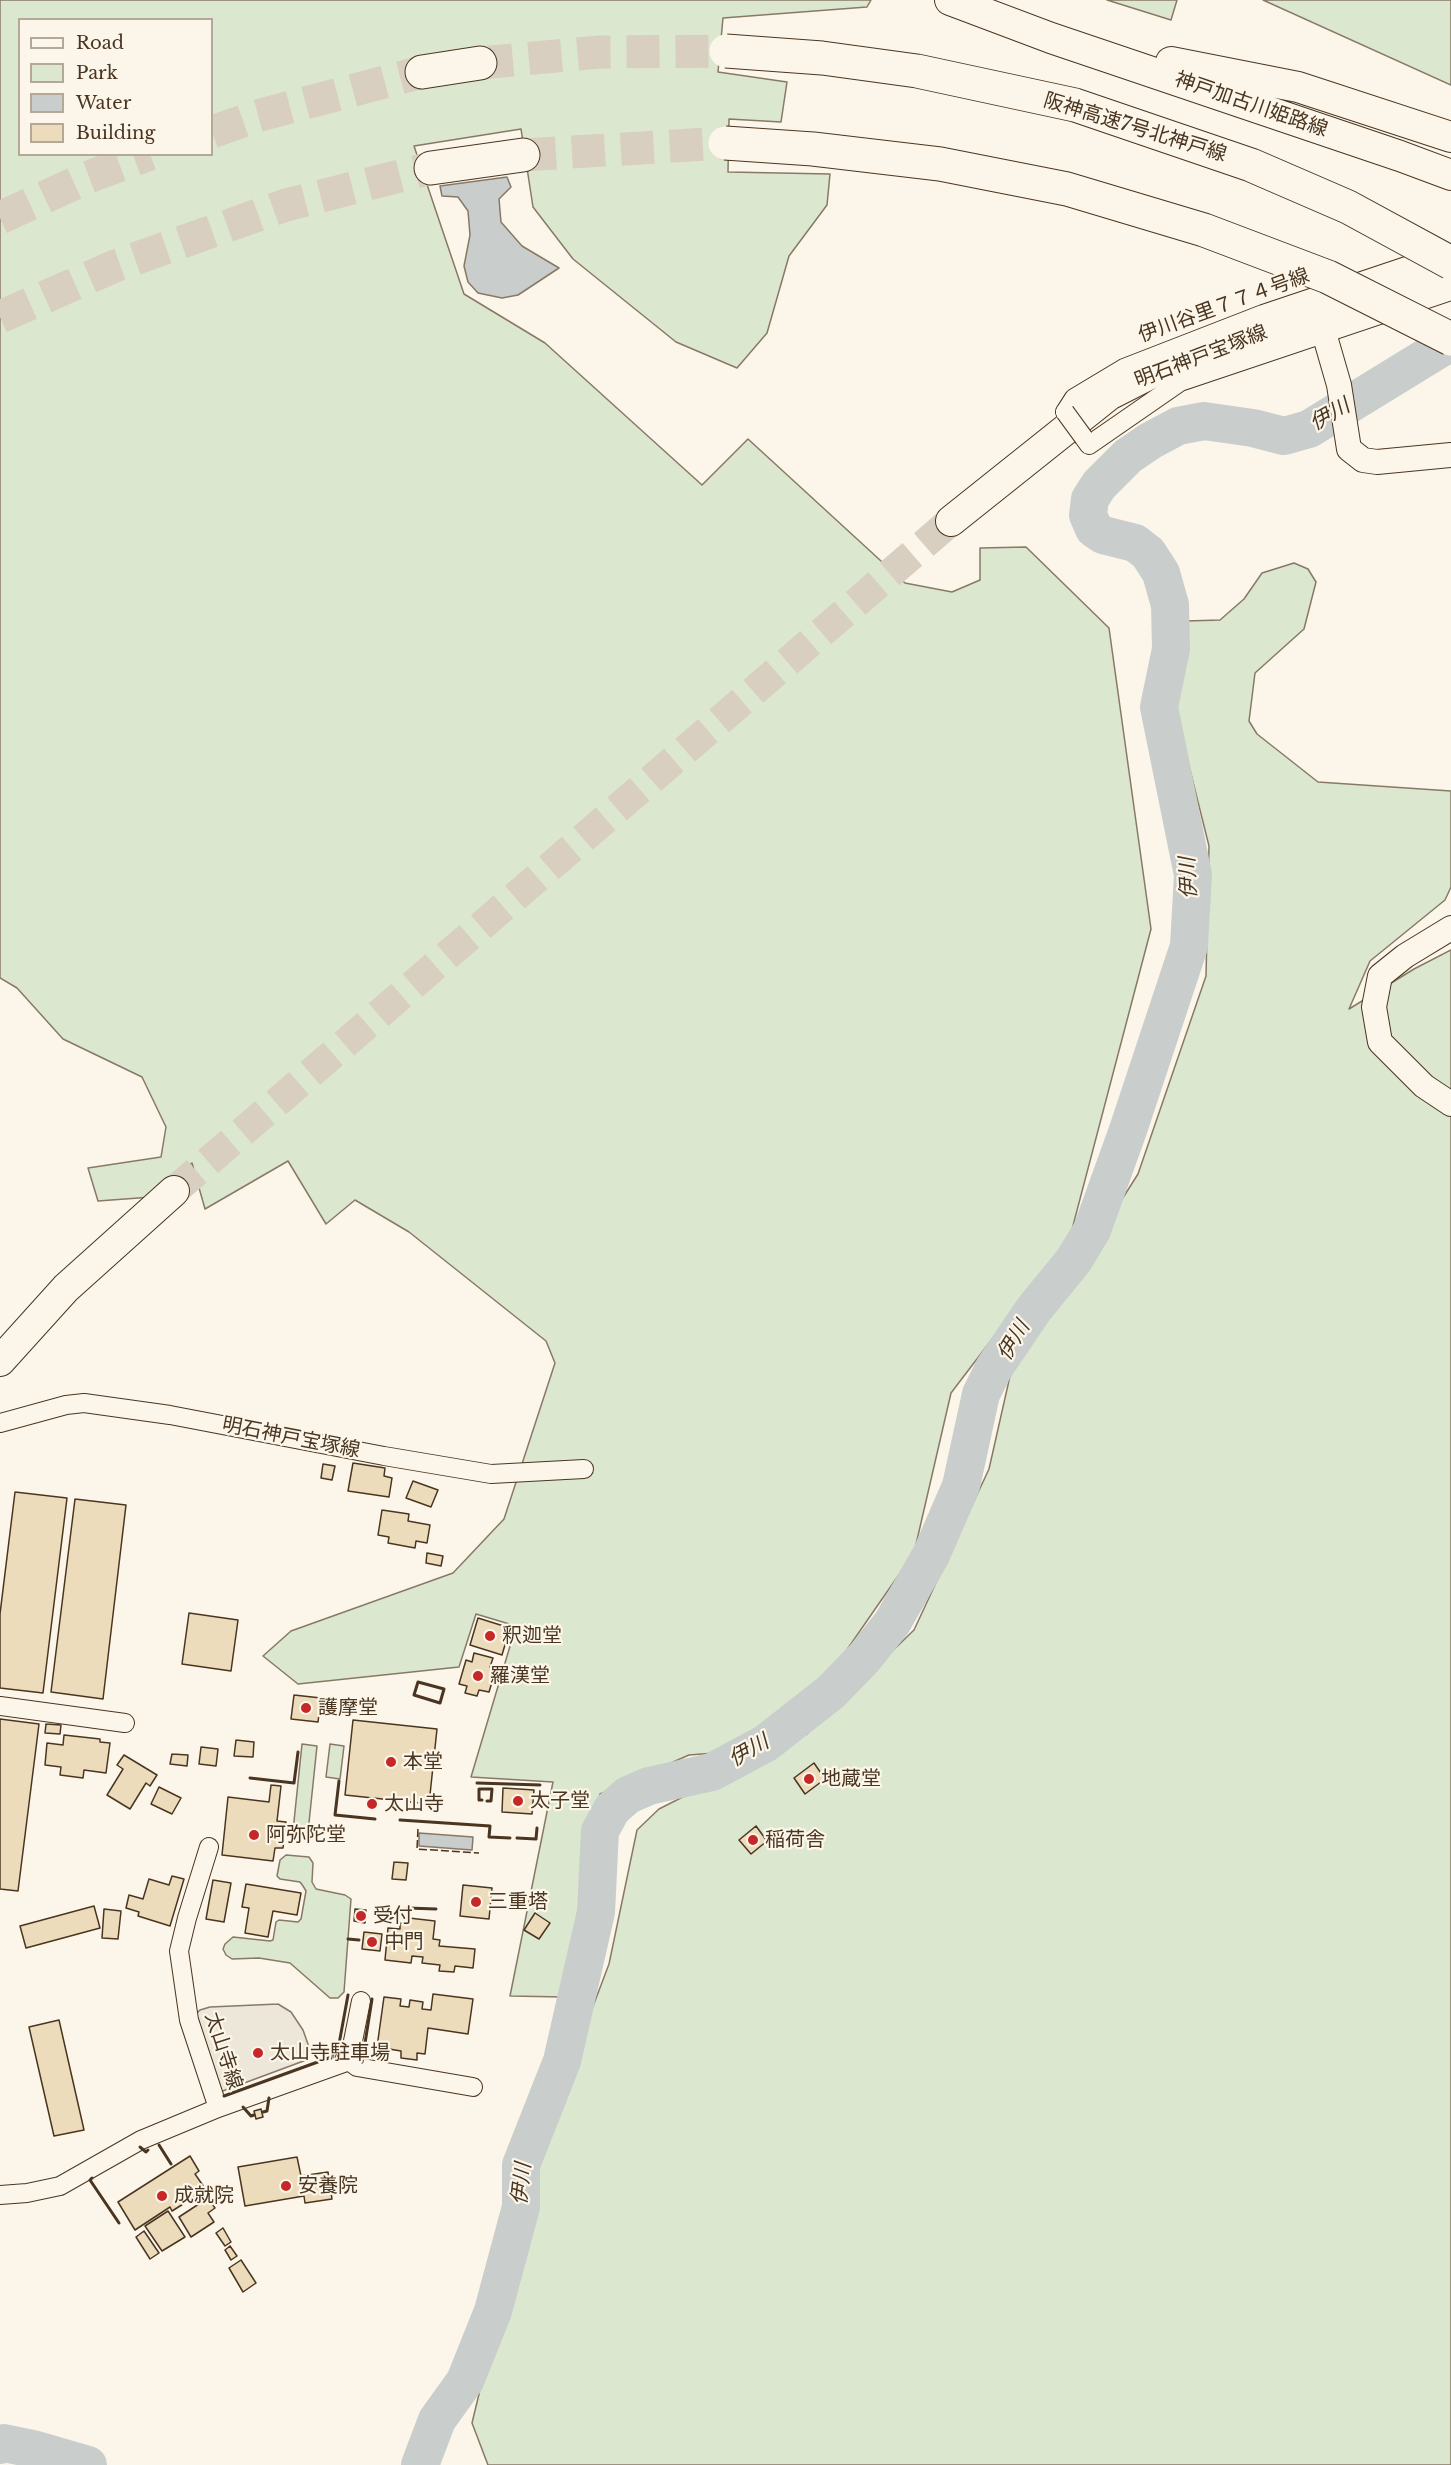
<!DOCTYPE html>
<meta charset="utf-8">
<style>
body{margin:0}
#map{position:relative;width:1451px;height:2465px;overflow:hidden;background:#fbf6e9;font-family:"Libre Baskerville",serif}
canvas{display:block}
.legend{position:absolute;left:18px;top:18px;width:195px;height:138px;box-sizing:border-box;background:#fbf6e9;border:2px solid #b4a999;margin:0;padding:8px 10px;list-style:none;font-size:18px;color:#4a3520}
.legend li{display:flex;align-items:center;gap:12px;height:30px}
.legend b{width:30px;border:2px solid #b4a999}
</style>
<div id="map">
<canvas width="1451" height="2465"></canvas>
<ul class="legend">
<li><b style="height:8px;background:#fbf6e9"></b>Road</li>
<li><b style="height:16px;background:#dce7d0"></b>Park</li>
<li><b style="height:16px;background:#c9cecd"></b>Water</li>
<li><b style="height:16px;background:#ecdcbc"></b>Building</li>
</ul>
</div>
<script>
const context = document.querySelector('canvas').getContext('2d');
context.lineJoin = 'round';
function paint(path, color) {
  context.fillStyle = color;
  context.fill(path, 'evenodd');
}
function toPath(rows) {
  const path = new Path2D();
  for (const r of rows) {
    path.moveTo(r[0], r[1]);
    for (let i = 2; i < r.length; i += 2) path.lineTo(r[i], r[i + 1]);
  }
  return path;
}
function stroke(path, color, width, dash) {
  context.strokeStyle = color;
  context.lineWidth = width;
  context.lineCap = dash ? 'butt' : 'round';
  context.setLineDash(dash || []);
  context.stroke(path);
}
function drawText(font, color, halo, rows, align = 'center') {
  context.font = font + ' "Libre Baskerville","Noto Sans JP",serif';
  context.lineWidth = 4.5;
  context.setLineDash([]);
  context.textBaseline = 'middle';
  context.strokeStyle = halo;
  context.fillStyle = color;
  for (const [text, x, y, turn = 0] of rows) {
    context.save();
    context.translate(x, y);
    context.rotate((+turn || 0) * Math.PI / 180);
    context.textAlign = isNaN(turn) ? turn : align;
    if (halo) context.strokeText(text, 0, 0);
    context.fillText(text, 0, 0);
    context.restore();
  }
}
const green = toPath([
 [0,0,871,0,867,7,723,18,718,72,787,82,781,122,729,119,728,172,830,174,827,205,789,256,767,333,737,368,676,342,573,259,533,207,521,129,414,146,464,294,545,343,702,485,748,439,905,583,952,592,980,580,980,548,1026,547,1109,628,1151,929,1070,1237,951,1393,914,1553,837,1664,799,1700,727,1752,689,1755,600,1794,590,1911,564,1997,510,1996,553,1782,471,1777,516,1626,476,1614,459,1667,298,1684,263,1656,291,1631,453,1573,504,1519,555,1363,546,1341,409,1232,355,1200,326,1224,288,1161,205,1209,192,1163,152,1197,98,1201,88,1168,161,1157,166,1127,142,1077,63,1039,17,988,0,978,0,0],
 [20,20,212,20,212,154,20,154,20,20],
 [1107,0,1177,0,1171,20,1107,0],
 [1263,0,1451,0,1451,85,1263,0],
 [1294,563,1308,569,1316,582,1304,629,1255,673,1249,721,1257,734,1318,782,1451,791,1451,887,1445,900,1370,961,1349,1009,1414,969,1451,950,1451,2465,488,2465,472,2423,536,2157,609,1964,637,1830,659,1809,807,1734,914,1630,989,1469,1010,1376,1138,1174,1206,976,1209,846,1174,706,1186,621,1220,620,1244,599,1262,573,1294,563],
 [302,1744,317,1746,308,1832,293,1831,302,1744],
 [330,1744,344,1746,340,1779,326,1777,330,1744],
 [286,1855,309,1857,313,1863,312,1882,316,1889,345,1895,351,1899,344,1992,338,1998,330,1998,290,1963,259,1958,232,1959,226,1955,223,1949,225,1944,233,1937,270,1941,273,1940,276,1922,279,1920,298,1922,301,1919,306,1891,303,1886,300,1882,280,1879,277,1876,280,1860,286,1855]
]);
paint(green, '#dce7d0');
stroke(green, '#887966', 1.5);
const parking = toPath([
 [278,2004,291,2012,303,2030,309,2047,309,2059,220,2092,195,2015,200,2010,210,2007,278,2004]
]);
paint(parking, '#ede7d9');
stroke(parking, '#887966', 1.5);
const water = toPath([
 [507,177,511,187,499,199,501,222,522,246,559,268,518,295,502,298,478,293,468,282,464,266,470,235,468,211,458,197,442,196,440,186,507,177],
 [419,1833,473,1837,472,1850,419,1846,419,1833]
]);
paint(water, '#c9cecd');
stroke(water, '#887966', 1.5);
stroke(toPath([
 [0,2445,4,2443,33,2449,88,2465],
 [420,2465,437,2420,465,2381,493,2311,521,2207,521,2165,562,2061,596,1912,600,1831,612,1809,628,1795,649,1786,712,1772,766,1743,831,1692,864,1658,892,1623,931,1555,961,1486,981,1394,994,1368,1034,1309,1074,1260,1092,1230,1128,1130,1189,946,1193,875,1159,707,1171,649,1170,605,1161,573,1148,553,1135,543,1103,535,1094,529,1088,515,1090,499,1099,485,1128,456,1150,441,1178,426,1204,421,1253,428,1284,436,1309,429,1451,342]
]), '#c9cecd', 38);
const building = toPath([
 [353,1463,385,1468,384,1476,392,1478,389,1497,348,1491,353,1463],
 [323,1464,335,1466,332,1480,321,1478,323,1464],
 [413,1481,438,1490,431,1507,406,1498,413,1481],
 [15,1492,67,1498,43,1693,0,1688,0,1614,15,1492],
 [75,1499,126,1505,103,1699,51,1692,75,1499],
 [382,1510,409,1514,408,1521,430,1525,427,1543,416,1541,415,1548,388,1543,389,1537,378,1535,382,1510],
 [427,1553,443,1556,441,1566,426,1563,427,1553],
 [189,1613,238,1620,231,1671,182,1664,189,1613],
 [478,1618,510,1628,502,1655,470,1645,478,1618],
 [474,1653,493,1658,490,1667,496,1669,489,1692,479,1690,477,1696,465,1693,467,1686,459,1684,466,1660,472,1662,474,1653],
 [294,1695,321,1698,318,1722,291,1719,294,1695],
 [0,1719,39,1724,18,1891,0,1889,0,1719],
 [353,1720,437,1729,429,1804,345,1795,353,1720],
 [46,1724,61,1725,60,1734,45,1733,46,1724],
 [64,1735,100,1739,100,1742,110,1743,106,1773,84,1770,83,1778,60,1775,61,1767,45,1765,47,1743,63,1745,64,1735],
 [236,1740,254,1742,253,1757,234,1756,236,1740],
 [201,1747,218,1749,216,1766,199,1764,201,1747],
 [172,1754,188,1755,187,1766,170,1764,172,1754],
 [124,1755,157,1775,150,1786,146,1783,130,1809,107,1795,123,1769,117,1765,124,1755],
 [814,1763,825,1779,805,1794,794,1778,814,1763],
 [271,1785,281,1786,277,1821,286,1822,283,1848,275,1848,273,1861,222,1855,228,1797,269,1802,271,1785],
 [159,1787,181,1798,172,1814,151,1804,159,1787],
 [503,1788,534,1790,532,1814,502,1812,503,1788],
 [756,1826,767,1841,751,1854,739,1840,756,1826],
 [394,1862,408,1863,406,1880,392,1879,394,1862],
 [172,1876,184,1879,170,1926,138,1916,139,1912,126,1908,129,1895,143,1899,149,1879,169,1885,172,1876],
 [213,1880,231,1883,224,1922,206,1919,213,1880],
 [246,1884,301,1893,297,1915,273,1911,268,1937,245,1933,249,1908,242,1907,246,1884],
 [463,1885,492,1888,489,1919,460,1916,463,1885],
 [94,1906,100,1928,26,1948,20,1926,94,1906],
 [104,1909,121,1911,118,1939,102,1938,104,1909],
 [355,1909,366,1910,365,1923,354,1921,355,1909],
 [535,1913,550,1923,539,1939,524,1930,535,1913],
 [409,1918,435,1921,433,1939,440,1940,439,1946,475,1949,473,1968,455,1966,454,1972,439,1971,440,1965,422,1963,423,1957,412,1956,411,1963,385,1960,388,1928,400,1929,400,1923,408,1924,409,1918],
 [364,1932,382,1934,380,1951,362,1949,364,1932],
 [433,1994,473,1999,468,2034,428,2028,425,2054,417,2053,417,2060,401,2058,401,2051,377,2047,384,1997,401,1999,400,2006,409,2007,410,2000,423,2002,422,2009,431,2010,433,1994],
 [59,2020,84,2130,54,2136,29,2027,59,2020],
 [261,2109,263,2117,256,2119,254,2111,261,2109],
 [190,2156,199,2171,195,2174,206,2190,172,2211,170,2207,135,2230,118,2202,190,2156],
 [297,2157,301,2176,328,2172,332,2199,305,2203,304,2196,245,2206,238,2167,297,2157],
 [208,2198,215,2208,208,2213,214,2222,191,2237,179,2217,208,2198],
 [168,2211,185,2237,162,2251,145,2226,168,2211],
 [223,2228,231,2242,225,2246,216,2233,223,2228],
 [144,2231,159,2253,150,2259,136,2237,144,2231],
 [230,2246,237,2256,231,2260,225,2250,230,2246],
 [241,2260,256,2283,243,2292,229,2268,241,2260]
]);
paint(building, '#ecdcbc');
stroke(building, '#4a3520', 1.5);
stroke(toPath([
 [174,1191,951,521]
]), '#d8cfc1', 30, [30, 15]);
stroke(toPath([
 [480,63,600,52,726,51],
 [212,132,257,116,422,72],
 [523,155,725,143],
 [0,218,86,178,150,154],
 [0,317,115,266,286,205,431,168]
]), '#d8cfc1', 33, [33, 16]);
const minor = toPath([
 [1065,412,1074,398,1124,368,1263,314,1439,255],
 [1084,438,1089,445,1180,382,1451,291],
 [0,1423,66,1405,84,1403,170,1415,384,1456,491,1474,584,1469],
 [0,1706,125,1723],
 [349,2061,357,2067,473,2087],
 [218,2108,349,2061,361,2001],
 [0,2195,27,2193,60,2186,141,2140,218,2108,189,2020,179,1951,187,1918,209,1847]
]);
const tertiary = toPath([
 [1324,333,1339,385,1349,449,1363,460,1377,462,1451,455],
 [1451,928,1405,956,1380,976,1374,1007,1380,1042,1424,1086,1451,1104]
]);
const primary = toPath([
 [950,0,1051,38,1400,156,1451,175],
 [1171,62,1298,87,1451,137],
 [951,521,1109,395,1166,366,1451,267],
 [0,1361,66,1288,174,1191]
]);
const motorway = toPath([
 [422,72,480,63],
 [431,168,523,155]
]);
stroke(minor, '#4a3520', 20);
stroke(tertiary, '#4a3520', 26);
stroke(primary, '#4a3520', 32);
stroke(motorway, '#4a3520', 35);
stroke(minor, '#fbf6e9', 18);
stroke(tertiary, '#fbf6e9', 24);
stroke(primary, '#fbf6e9', 30);
stroke(motorway, '#fbf6e9', 33);
const minorBridge = toPath([
 [1065,412,1084,438]
]);
const motorwayBridge = toPath([
 [726,51,822,58,917,71,1075,105,1251,165,1348,207,1451,263],
 [725,143,813,149,940,164,1067,189,1204,230,1328,277,1451,339]
]);
stroke(minorBridge, '#4a3520', 20, []);
stroke(motorwayBridge, '#4a3520', 35, []);
stroke(minorBridge, '#fbf6e9', 18);
stroke(motorwayBridge, '#fbf6e9', 33);
stroke(toPath([
 [418,1829,417,1849,479,1853]
]), '#4a3520', 1.5, [8, 3]);
stroke(toPath([
 [418,1682,444,1689,440,1703,414,1695,418,1682],
 [250,1778,294,1783,298,1752],
 [339,1781,335,1815,375,1819],
 [477,1783,540,1785],
 [482,1800,479,1800,479,1789,492,1789,491,1801,487,1801],
 [400,1820,490,1826,489,1837,510,1838],
 [517,1838,536,1839,537,1828],
 [386,1921,407,1908,436,1909],
 [348,1939,359,1940],
 [362,2062,372,1999],
 [224,2096,337,2055,348,1995],
 [243,2107,251,2116,254,2115],
 [263,2112,267,2111,269,2098],
 [159,2145,171,2164],
 [140,2147,146,2152,148,2150],
 [92,2178,90,2180,119,2223]
]), '#4a3520', 3);
for (const [x, y, r, color] of [
 [490,1636,6,"#c62828"],
 [478,1676,6,"#c62828"],
 [306,1708,6,"#c62828"],
 [391,1762,6,"#c62828"],
 [809,1779,6,"#c62828"],
 [518,1801,6,"#c62828"],
 [372,1804,6,"#c62828"],
 [254,1835,6,"#c62828"],
 [753,1840,6,"#c62828"],
 [476,1902,6,"#c62828"],
 [361,1916,6,"#c62828"],
 [372,1942,6,"#c62828"],
 [258,2053,6,"#c62828"],
 [286,2186,6,"#c62828"],
 [162,2196,6,"#c62828"]
]) {
  const dot = new Path2D();
  dot.arc(x, y, r, 0, 2 * Math.PI);
  context.fillStyle = color;
  context.fill(dot);
  stroke(dot, '#fbf6e9', 2);
}
drawText('20px', '#4a3520', '#fbf6e9', [
 ["神戸加古川姫路線",1251,105,19],
 ["阪神高速7号北神戸線",1135,128,17],
 ["伊川谷里７７４号線",1224,306,-20],
 ["明石神戸宝塚線",1201,357,-21],
 ["明石神戸宝塚線",291,1438,11],
 ["太山寺線",223,2051,72]
]);
drawText('20px', '#4a3520', '#fbf6e9', [
 ["釈迦堂",502,1636],
 ["羅漢堂",490,1676],
 ["護摩堂",318,1708],
 ["本堂",403,1762],
 ["地蔵堂",821,1779],
 ["太子堂",530,1801],
 ["太山寺",384,1804],
 ["阿弥陀堂",266,1835],
 ["稲荷舎",765,1840],
 ["三重塔",488,1902],
 ["受付",373,1916],
 ["中門",384,1942],
 ["太山寺駐車場",270,2053],
 ["安養院",298,2186],
 ["成就院",174,2196]
], 'left');
drawText('italic 21px', '#4a3520', '#fbf6e9', [
 ["伊川",1330,415,-30],
 ["伊川",1189,878,-93],
 ["伊川",1014,1341,-59],
 ["伊川",749,1751,-30],
 ["伊川",522,2184,-84]
]);
</script>
